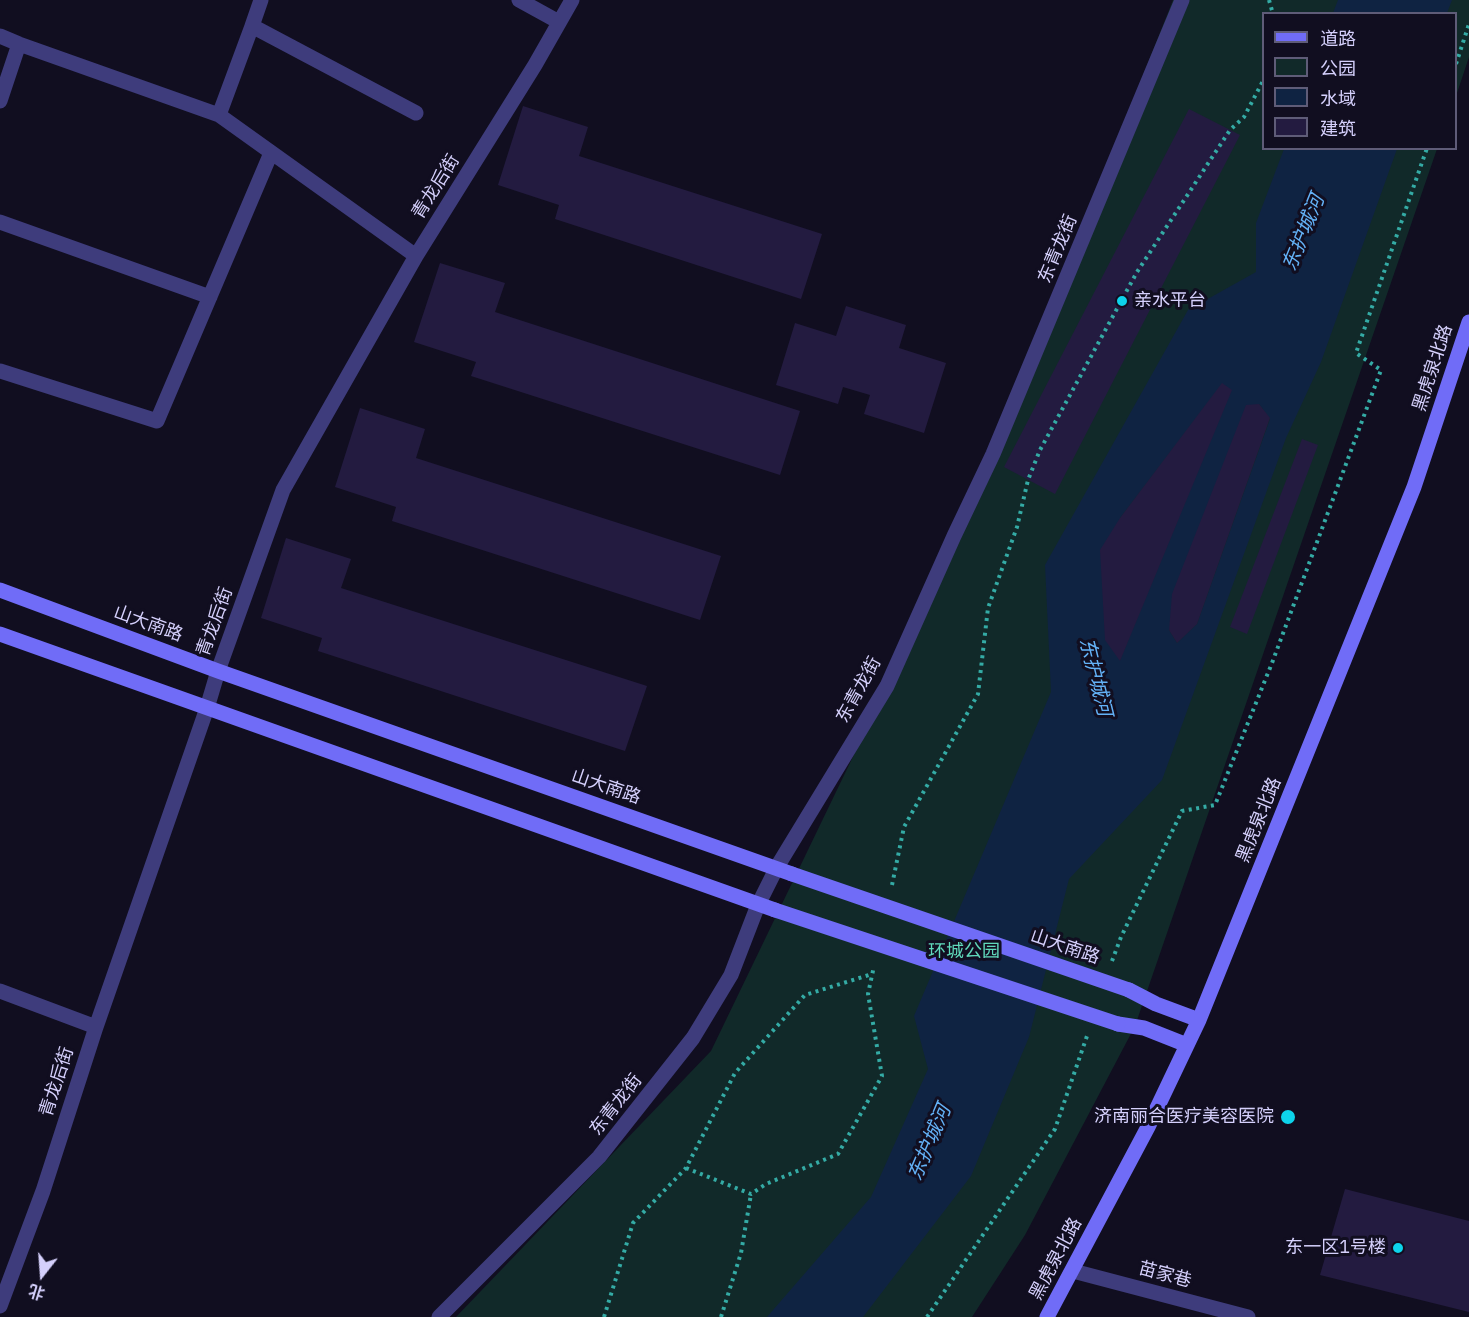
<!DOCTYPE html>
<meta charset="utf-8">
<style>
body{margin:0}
#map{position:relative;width:1469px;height:1317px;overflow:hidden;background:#110e20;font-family:"IBM Plex Sans","Noto Sans SC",sans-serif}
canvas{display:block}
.legend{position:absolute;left:1262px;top:12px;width:195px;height:138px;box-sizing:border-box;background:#110e20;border:2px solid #5f5c78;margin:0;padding:8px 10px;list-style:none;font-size:18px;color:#d5d0fc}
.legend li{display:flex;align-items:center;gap:12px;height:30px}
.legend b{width:30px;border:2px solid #5f5c78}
.north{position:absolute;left:12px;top:1245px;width:60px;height:60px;-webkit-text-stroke:4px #110e20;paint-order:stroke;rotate:197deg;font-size:16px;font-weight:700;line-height:24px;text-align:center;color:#d5d0fc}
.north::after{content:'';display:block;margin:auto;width:21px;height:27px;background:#d5d0fc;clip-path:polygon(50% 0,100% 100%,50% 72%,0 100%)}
</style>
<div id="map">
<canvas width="1469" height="1317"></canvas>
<ul class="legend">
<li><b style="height:8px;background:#706cf7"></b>道路</li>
<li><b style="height:16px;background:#112929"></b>公园</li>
<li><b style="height:16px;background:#0f2342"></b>水域</li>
<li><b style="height:16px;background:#231b40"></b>建筑</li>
</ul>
<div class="north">北</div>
</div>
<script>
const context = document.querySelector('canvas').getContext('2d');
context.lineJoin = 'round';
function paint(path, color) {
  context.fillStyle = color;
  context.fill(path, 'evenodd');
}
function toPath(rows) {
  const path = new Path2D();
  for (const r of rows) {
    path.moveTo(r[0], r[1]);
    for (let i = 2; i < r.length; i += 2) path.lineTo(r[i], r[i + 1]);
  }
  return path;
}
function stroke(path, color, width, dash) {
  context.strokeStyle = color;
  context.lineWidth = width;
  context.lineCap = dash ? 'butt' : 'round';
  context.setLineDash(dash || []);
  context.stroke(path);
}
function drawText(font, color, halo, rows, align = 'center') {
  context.font = font + ' "IBM Plex Sans","Noto Sans SC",sans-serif';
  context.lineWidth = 6;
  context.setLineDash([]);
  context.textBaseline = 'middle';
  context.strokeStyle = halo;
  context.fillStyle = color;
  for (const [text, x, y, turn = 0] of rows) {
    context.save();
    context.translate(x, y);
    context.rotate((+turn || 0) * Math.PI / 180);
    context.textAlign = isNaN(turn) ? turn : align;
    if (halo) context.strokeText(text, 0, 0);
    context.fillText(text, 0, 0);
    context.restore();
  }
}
paint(toPath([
 [1173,0,1469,0,1469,57,1456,96,1456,14,1264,14,1264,148,1437,149,1135,1026,1025,1235,972,1317,456,1317,711,1051,958,539]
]), '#112929');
paint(toPath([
 [1338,0,1452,0,1447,13,1333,13],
 [1284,149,1397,149,1321,362,1286,438,1162,780,1069,879,1029,1037,971,1176,863,1317,767,1317,871,1197,928,1069,914,1016,1051,692,1045,565,1188,310,1256,272,1256,223],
 [1222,384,1231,391,1120,660,1120,518],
 [1259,404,1270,419,1197,624,1177,643,1169,630]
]), '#0f2342');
paint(toPath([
 [523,106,588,127,579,156,822,234,801,299,555,219,559,205,498,185],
 [1189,109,1240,135,1055,494,1004,467],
 [440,263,505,283,495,312,800,411,780,475,471,376,476,362,414,342],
 [846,306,906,325,899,348,946,363,924,433,864,414,870,395,843,387,838,404,776,385,795,323,836,336],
 [1222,383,1232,390,1120,661,1105,640,1100,550,1120,518],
 [1259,404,1270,418,1197,624,1177,643,1169,630,1172,594,1246,405],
 [360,408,425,429,416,458,721,556,700,620,392,521,396,507,335,487],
 [1302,439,1318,445,1247,634,1230,627],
 [286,538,351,559,341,588,647,686,625,751,318,651,322,638,261,618],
 [1345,1189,1469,1221,1469,1312,1320,1275]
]), '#231b40');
stroke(toPath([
 [1269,0,1273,14],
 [1456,64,1469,24],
 [892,885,904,827,978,694,988,608,1017,527,1028,480,1040,450,1137,272,1230,130,1244,117,1264,79],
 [1112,961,1121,937,1182,811,1215,805,1272,663,1381,370,1356,353,1427,148],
 [686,1168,751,1194,766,1184,838,1154,882,1076,868,994,874,966],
 [604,1317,633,1223,686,1168,735,1073,805,995,872,974],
 [721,1317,741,1253,751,1194],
 [927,1317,1055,1129,1087,1036]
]), '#34aba5', 4, [3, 4.5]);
stroke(toPath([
 [519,0,559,22],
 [252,26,261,0],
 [0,36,19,44,219,115,416,256],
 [0,101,19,44],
 [219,115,252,26,416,113],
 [0,222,210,297],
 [0,371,157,421,271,153],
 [0,991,96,1027],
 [1073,1271,1248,1317],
 [0,1306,43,1191,96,1027,207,708,218,671,283,490,416,256,535,65,572,0],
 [439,1317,599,1157,693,1038,731,975,758,905,777,867,887,686,954,536,993,454,1182,0]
]), '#3e3c7c', 15);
stroke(toPath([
 [0,590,218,671,792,874],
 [0,634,775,910],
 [1129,990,1156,1004,1199,1020],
 [1118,1024,1144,1028,1187,1045],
 [1047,1317,1148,1127,1199,1020,1414,487,1469,322]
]), '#706cf7', 15);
stroke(toPath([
 [792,874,1129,990],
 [775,910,1118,1024]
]), '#706cf7', 15);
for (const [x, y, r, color] of [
 [1122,301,6,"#0dd3eb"],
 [1288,1117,8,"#0dd3eb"],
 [1398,1248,6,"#0dd3eb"]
]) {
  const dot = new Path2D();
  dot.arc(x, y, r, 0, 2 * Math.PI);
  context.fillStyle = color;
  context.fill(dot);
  stroke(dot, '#110e20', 2);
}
drawText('18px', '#d5d0fc', '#110e20', [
 ["青龙后街",436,187,-58],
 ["东青龙街",1058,249,-67],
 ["黑虎泉北路",1433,368,-72],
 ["青龙后街",215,622,-70],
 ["山大南路",148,624,20],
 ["东青龙街",859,690,-61],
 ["山大南路",606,787,19],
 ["黑虎泉北路",1259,820,-68],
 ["山大南路",1065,947,19],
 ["青龙后街",57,1082,-72],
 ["东青龙街",616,1105,-52],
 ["黑虎泉北路",1056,1259,-62],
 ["苗家巷",1165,1275,15]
]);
drawText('18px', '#d5d0fc', '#110e20', [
 ["亲水平台",1134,301,"left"],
 ["济南丽合医疗美容医院",1274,1117],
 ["东一区1号楼",1386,1248]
], 'right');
drawText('18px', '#60d8bb', '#110e20', [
 ["环城公园",964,952]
]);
drawText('italic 20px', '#63b1f6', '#110e20', [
 ["东护城河",1304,233,-68],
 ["东护城河",1095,677,76],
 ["东护城河",930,1143,-67]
]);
</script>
